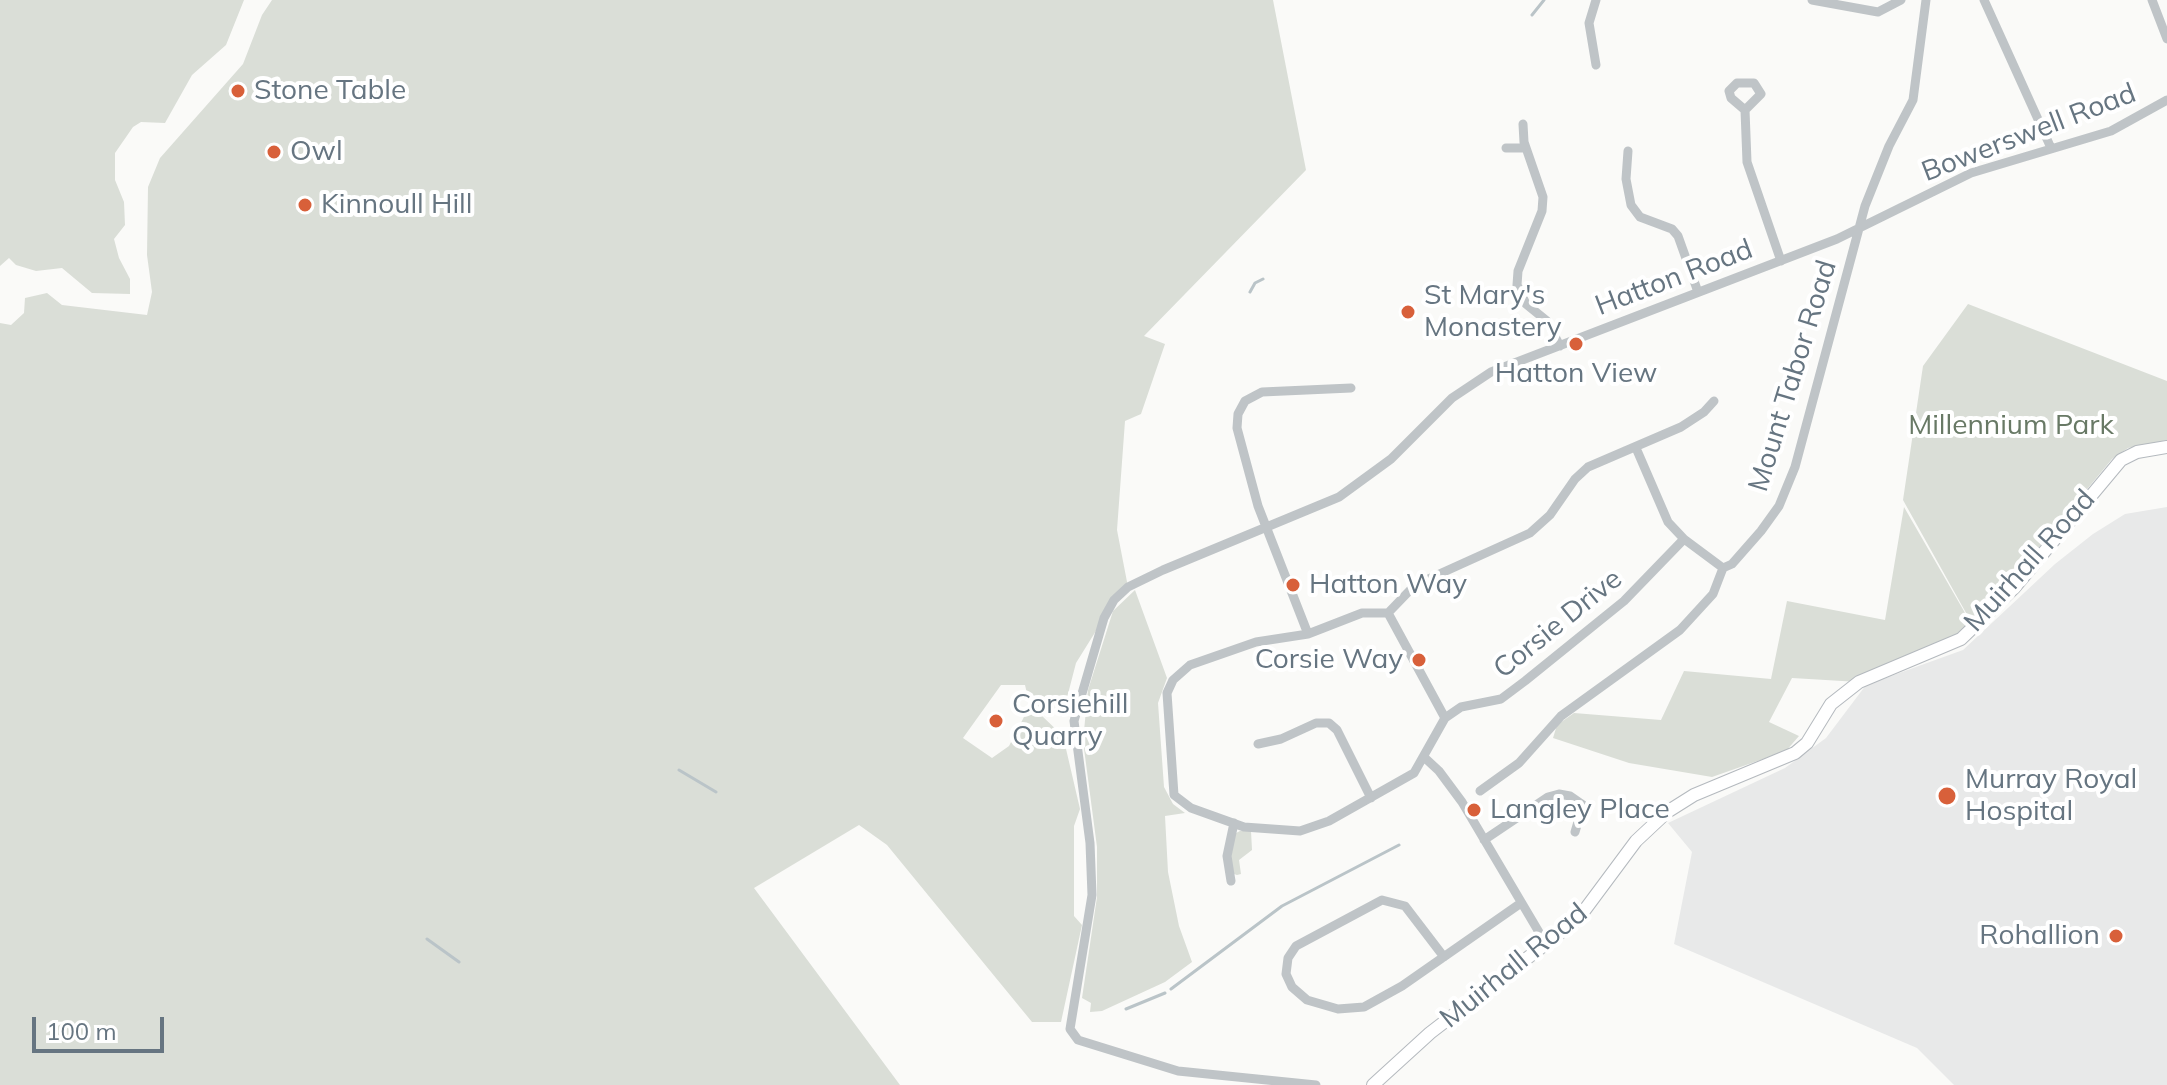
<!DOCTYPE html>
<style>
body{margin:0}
#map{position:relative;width:2167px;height:1085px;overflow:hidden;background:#fafaf8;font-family:Mulish,sans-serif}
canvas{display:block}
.scale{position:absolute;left:32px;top:1017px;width:132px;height:36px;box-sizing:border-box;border:4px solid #667581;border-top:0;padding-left:10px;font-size:24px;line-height:28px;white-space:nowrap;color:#667581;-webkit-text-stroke:6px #fff;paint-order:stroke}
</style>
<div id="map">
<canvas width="2167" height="1085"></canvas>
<div class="scale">100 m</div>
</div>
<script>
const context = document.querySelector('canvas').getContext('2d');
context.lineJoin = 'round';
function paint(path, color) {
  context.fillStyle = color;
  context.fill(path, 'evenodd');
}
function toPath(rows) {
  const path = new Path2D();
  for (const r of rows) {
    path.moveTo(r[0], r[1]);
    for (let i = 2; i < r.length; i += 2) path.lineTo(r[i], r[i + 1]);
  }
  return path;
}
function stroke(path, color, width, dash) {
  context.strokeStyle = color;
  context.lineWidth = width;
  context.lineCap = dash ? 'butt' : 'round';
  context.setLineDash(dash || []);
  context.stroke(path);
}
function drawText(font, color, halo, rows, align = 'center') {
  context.font = font + ' Mulish,sans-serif';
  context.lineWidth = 8;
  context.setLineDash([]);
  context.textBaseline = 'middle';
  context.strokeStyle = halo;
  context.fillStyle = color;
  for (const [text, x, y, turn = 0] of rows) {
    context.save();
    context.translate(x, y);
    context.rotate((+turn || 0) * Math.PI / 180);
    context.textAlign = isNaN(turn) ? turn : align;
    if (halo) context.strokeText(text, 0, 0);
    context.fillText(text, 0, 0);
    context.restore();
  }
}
paint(toPath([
 [2167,507,2167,1085,1954,1085,1917,1048,1674,944,1692,852,1668,823,1785,768,1826,738,1866,685,1963,650,2055,564,2093,534,2125,514]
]), '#e8e9e9');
paint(toPath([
 [0,0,244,0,226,45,192,75,165,123,141,122,133,127,115,153,115,180,124,202,125,225,114,239,119,258,130,279,130,294,92,293,62,268,36,271,16,265,9,258,0,266],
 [272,0,1273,0,1306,170,1144,336,1165,344,1141,414,1125,421,1117,530,1128,587,1104,618,1076,663,1062,717,1029,702,1025,685,1001,685,963,738,992,758,1009,746,1026,713,1041,715,1063,736,1080,809,1074,826,1074,916,1082,925,1061,1022,1032,1022,887,845,859,825,754,888,900,1085,0,1085,0,323,11,325,24,313,25,298,47,293,62,305,147,315,152,292,147,255,148,187,160,158,243,64,262,15],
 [1968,304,2167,381,2167,440,2128,448,2112,459,2016,575,1970,620,1903,500,1923,366],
 [1904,507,1972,625,1961,639,1859,682,1792,678,1769,722,1799,736,1786,751,1712,777,1629,763,1553,738,1557,725,1574,713,1661,720,1684,671,1771,679,1787,601,1885,620],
 [1135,590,1167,678,1158,703,1164,787,1173,804,1185,813,1165,816,1168,872,1179,926,1192,962,1165,982,1102,1011,1090,1012,1091,1003,1082,998,1097,897,1097,847,1083,741,1088,690,1113,611],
 [1240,831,1251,831,1252,850,1239,860,1241,874,1237,875,1234,874,1229,855,1234,834]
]), '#daded7');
stroke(toPath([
 [1532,15,1544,0],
 [1250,292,1255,283,1263,279],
 [679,770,716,792],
 [427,939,459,962],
 [1171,989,1282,906,1399,845],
 [1126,1009,1165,993]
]), '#bac4c8', 3);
const secondary = toPath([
 [1373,1085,1430,1033,1578,919,1636,841,1667,812,1694,795,1795,753,1807,743,1831,704,1859,682,1961,639,2014,588,2121,460,2137,452,2167,447]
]);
stroke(secondary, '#b4b9be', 14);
stroke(toPath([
 [1812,0,1878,12,1901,0],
 [1984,0,2051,148],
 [2152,0,2167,39],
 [1596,65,1589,23,1596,0],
 [1745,110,1731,98,1729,91,1737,83,1754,83,1761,94,1745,110,1747,162,1781,261],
 [1523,124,1524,142,1543,197,1542,211,1518,271,1517,285,1526,304,1547,321,1560,346],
 [1506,148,1526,148],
 [1628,151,1626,179,1631,205,1640,217,1672,229,1678,236,1698,292],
 [1636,448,1668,522,1684,539,1723,568],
 [1684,539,1624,601,1525,681,1501,699,1461,707,1445,718,1414,773,1329,821,1300,831,1244,827,1191,808,1174,795,1167,693,1173,680,1190,665,1256,642,1308,634,1362,613,1388,613,1415,585,1530,533,1550,515,1575,479,1588,467,1681,427,1704,412,1714,401],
 [1723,568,1732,564,1761,531,1779,506,1795,467,1865,206,1889,146,1913,100,1926,0],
 [1388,613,1445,718],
 [1308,634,1258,506,1237,428,1238,414,1245,401,1262,392,1351,388],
 [1258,744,1281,739,1316,723,1329,723,1337,730,1371,798],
 [1425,758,1439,771,1462,802,1546,944],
 [1480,791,1519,763,1561,716,1680,630,1713,594,1723,568],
 [1484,840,1548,797,1559,794,1570,796,1583,805,1575,832],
 [1231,881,1227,856,1234,823],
 [1444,957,1405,906,1382,900,1296,946,1288,958,1286,974,1292,987,1307,1000,1338,1009,1364,1007,1402,986,1521,903],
 [1316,1085,1178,1071,1078,1040,1070,1029,1092,895,1090,843,1074,721,1104,618,1114,600,1128,587,1163,570,1339,497,1391,459,1452,398,1491,372,1837,239,1971,173,2111,131,2167,100]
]), '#bfc4c7', 9);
stroke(secondary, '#fff', 12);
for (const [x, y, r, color] of [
 [238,91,8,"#d8603a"],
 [274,152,8,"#d8603a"],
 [305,205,8,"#d8603a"],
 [1408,312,8,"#d8603a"],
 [1576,344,8,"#d8603a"],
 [1293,585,8,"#d8603a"],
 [1419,660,8,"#d8603a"],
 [996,721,8,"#d8603a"],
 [1947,796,10,"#d8603a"],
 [1474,810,8,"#d8603a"],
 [2116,936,8,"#d8603a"]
]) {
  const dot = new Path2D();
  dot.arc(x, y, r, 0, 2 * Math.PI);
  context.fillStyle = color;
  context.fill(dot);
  stroke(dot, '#fff', 3);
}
drawText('28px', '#667581', '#fff', [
 ["Stone Table",254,91],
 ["Owl",290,152],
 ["Kinnoull Hill",321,205],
 ["St Mary's",1424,296],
 ["Monastery",1424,328],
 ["Hatton View",1576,374,"center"],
 ["Hatton Way",1309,585],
 ["Corsie Way",1403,660,"right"],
 ["Corsiehill",1012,705],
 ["Quarry",1012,737],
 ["Murray Royal",1965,780],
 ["Hospital",1965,812],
 ["Langley Place",1490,810],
 ["Rohallion",2100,936,"right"]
], 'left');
drawText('28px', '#667581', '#fff', [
 ["Bowerswell Road",2029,133,-21],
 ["Hatton Road",1674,278,-21],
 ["Mount Tabor Road",1793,376,-73],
 ["Muirhall Road",2030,561,-48],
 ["Corsie Drive",1558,624,-39],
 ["Muirhall Road",1514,966,-39]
]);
drawText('28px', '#687965', '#fff', [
 ["Millennium Park",2011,426]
]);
</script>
